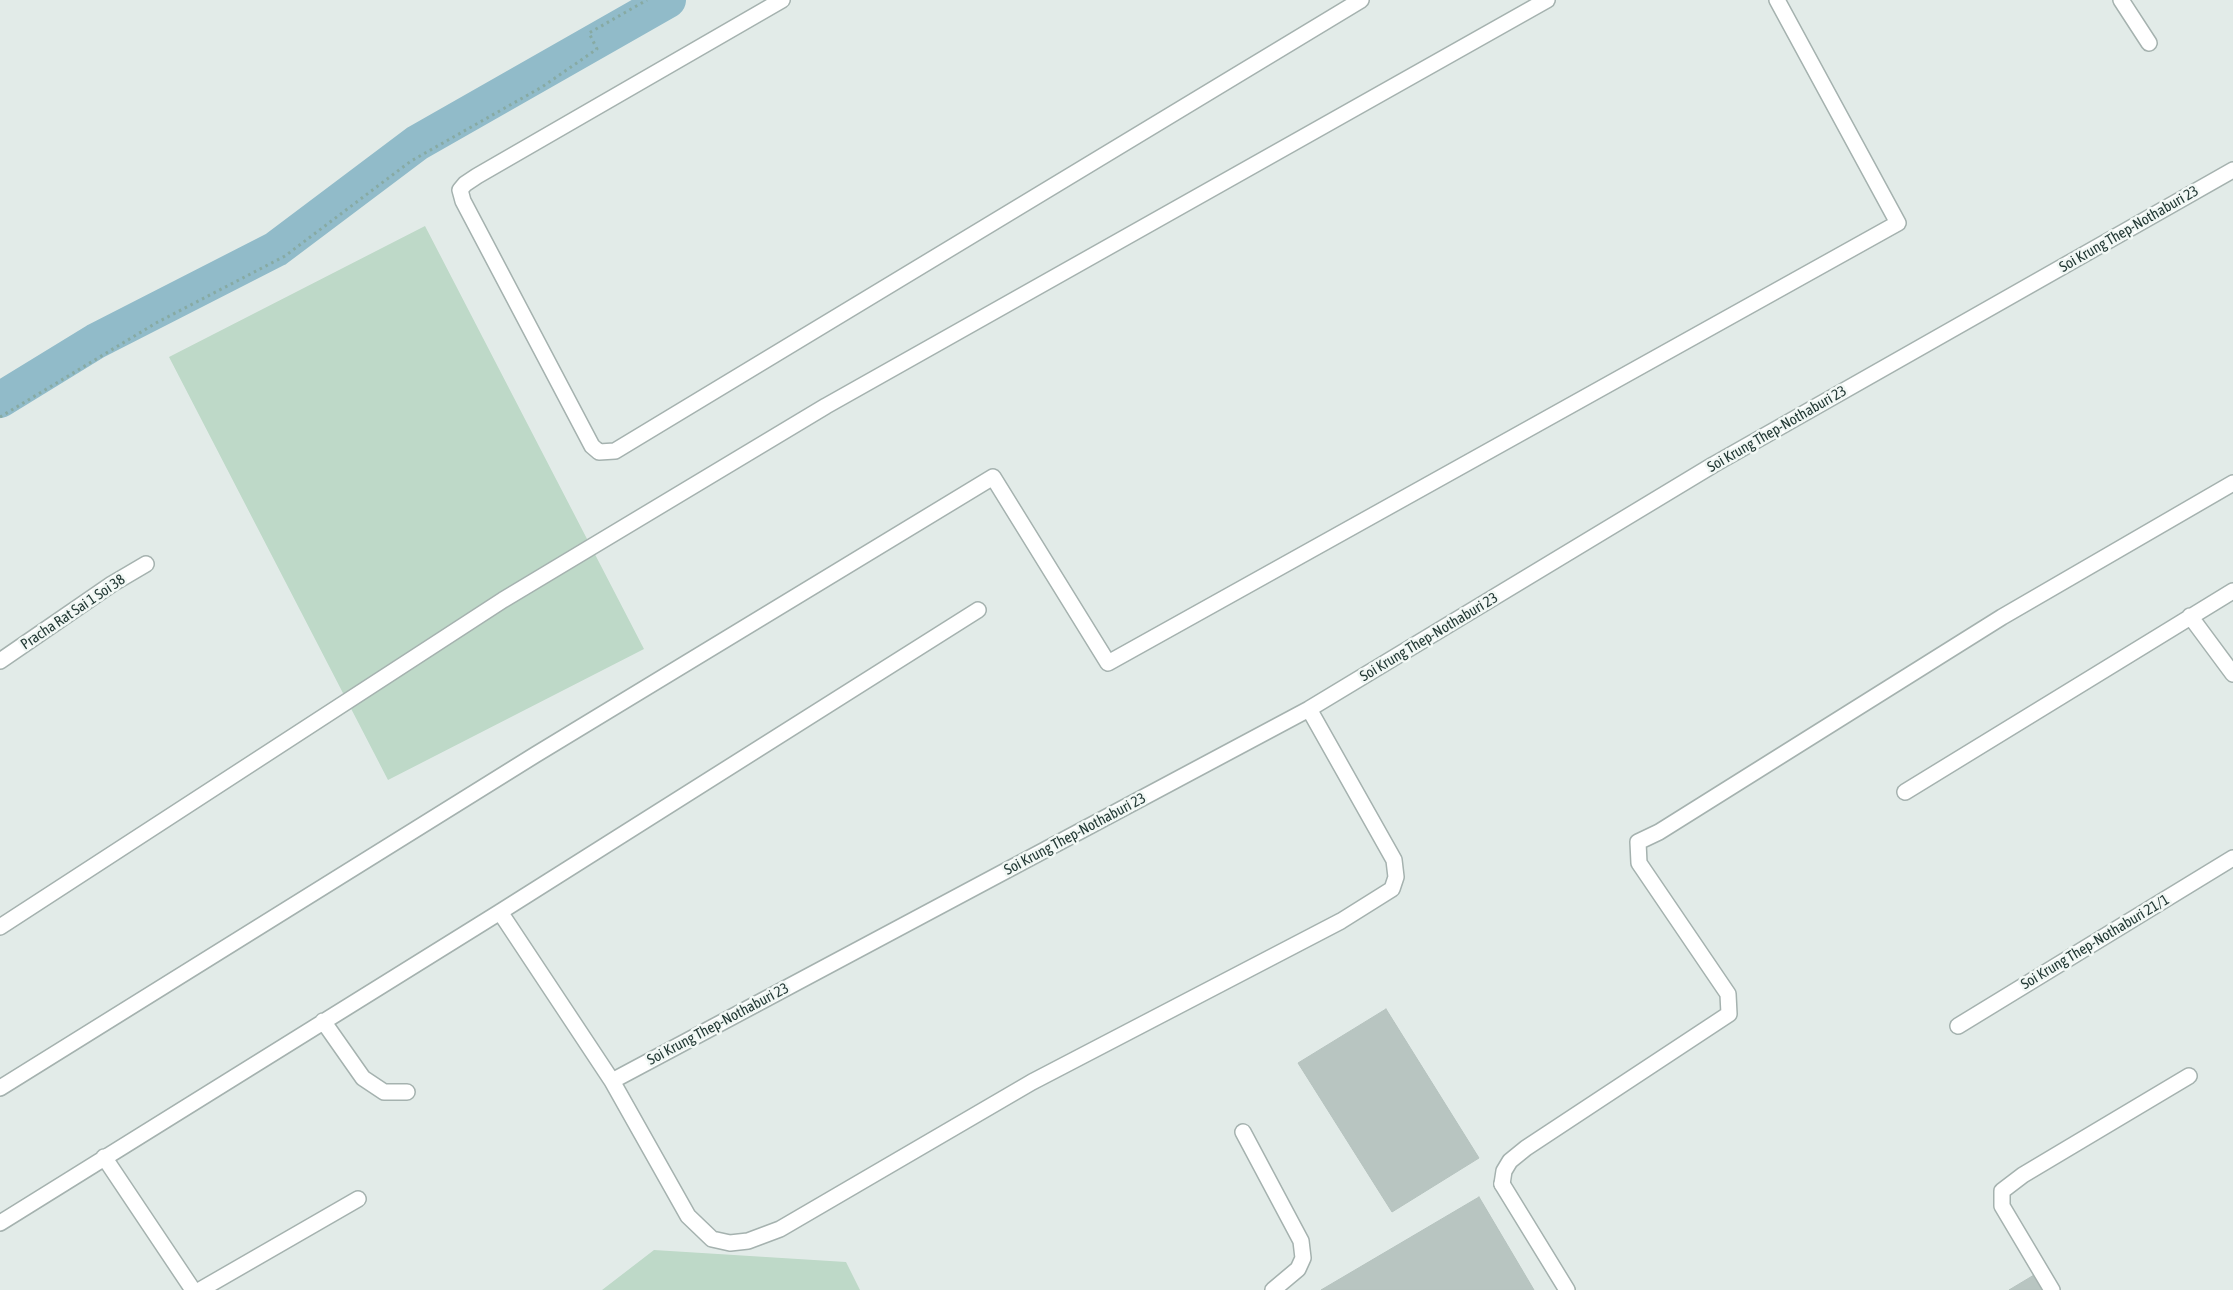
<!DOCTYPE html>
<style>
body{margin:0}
canvas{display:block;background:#e2ebe8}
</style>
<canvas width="2233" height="1290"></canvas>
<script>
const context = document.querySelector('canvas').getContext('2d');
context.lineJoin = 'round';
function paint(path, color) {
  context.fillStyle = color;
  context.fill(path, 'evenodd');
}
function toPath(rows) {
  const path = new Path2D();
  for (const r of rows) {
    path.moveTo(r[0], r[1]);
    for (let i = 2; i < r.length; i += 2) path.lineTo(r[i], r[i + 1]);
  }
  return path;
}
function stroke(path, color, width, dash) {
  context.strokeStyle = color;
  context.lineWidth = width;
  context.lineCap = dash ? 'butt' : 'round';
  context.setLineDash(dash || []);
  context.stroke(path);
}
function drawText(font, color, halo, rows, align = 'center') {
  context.font = font + ' "Asap Condensed",sans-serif';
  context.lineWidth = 5;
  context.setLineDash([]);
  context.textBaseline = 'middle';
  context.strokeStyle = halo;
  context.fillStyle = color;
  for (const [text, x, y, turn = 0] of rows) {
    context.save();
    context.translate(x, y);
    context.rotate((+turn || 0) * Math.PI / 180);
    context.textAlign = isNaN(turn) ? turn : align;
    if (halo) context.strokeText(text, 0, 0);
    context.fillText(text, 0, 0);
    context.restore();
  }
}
paint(toPath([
 [425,226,644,649,388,780,169,357],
 [654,1250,846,1262,860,1290,602,1290]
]), '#bed9c8');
stroke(toPath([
 [0,400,96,341,276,249,417,143,668,0]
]), '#91bbc9', 36);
const building = toPath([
 [1386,1009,1479,1158,1392,1212,1298,1063,1386,1009],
 [1479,1197,1534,1290,1321,1290,1479,1197],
 [2034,1275,2043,1290,2009,1290,2034,1275]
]);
paint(building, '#b8c5c1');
stroke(building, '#b6c3bf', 1);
const lane = toPath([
 [782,0,477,176,465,184,460,190,463,201,592,446,599,452,615,451,1361,0],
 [0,927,503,600,826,406,1547,0],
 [0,1088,535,755,993,477,1108,663,1898,223,1777,0],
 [1502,1184,1567,1290]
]);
const street = toPath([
 [2121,0,2149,43],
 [2190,616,2233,674],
 [0,661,112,584,146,564],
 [1905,792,2233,591],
 [500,912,612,1081,688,1216,712,1239,730,1243,748,1241,780,1229,1032,1082,1341,921,1392,889,1396,877,1394,860,1309,709],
 [323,1021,363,1078,384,1092,407,1092],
 [1958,1026,2233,858],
 [612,1081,1309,709,1713,465,2233,170],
 [1243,1132,1301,1241,1303,1258,1298,1269,1273,1290],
 [104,1157,193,1290],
 [1502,1184,1504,1171,1510,1161,1526,1148,1729,1014,1728,994,1639,863,1638,842,1659,832,2002,617,2233,483],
 [0,1223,500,912,978,610],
 [200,1290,358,1199],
 [2052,1290,2002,1206,2002,1191,2023,1175,2189,1076]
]);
stroke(lane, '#a5b2af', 18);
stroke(street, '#a5b2af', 18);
stroke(toPath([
 [0,417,156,323,285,256,411,161,542,87,597,49,589,33,647,0]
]), '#87aaa3', 3, [2.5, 4]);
stroke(lane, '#fff', 15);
stroke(street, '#fff', 15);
drawText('15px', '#243a36', '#f2f8f5', [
 ["Soi Krung Thep-Nothaburi 23",2129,229,-30],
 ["Soi Krung Thep-Nothaburi 23",1777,429,-30],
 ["Pracha Rat Sai 1 Soi 38",73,612,-34],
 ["Soi Krung Thep-Nothaburi 23",1429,637,-31],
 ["Soi Krung Thep-Nothaburi 23",1075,834,-28],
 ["Soi Krung Thep-Nothaburi 21/1",2095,942,-31],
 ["Soi Krung Thep-Nothaburi 23",718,1024,-28]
]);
</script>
